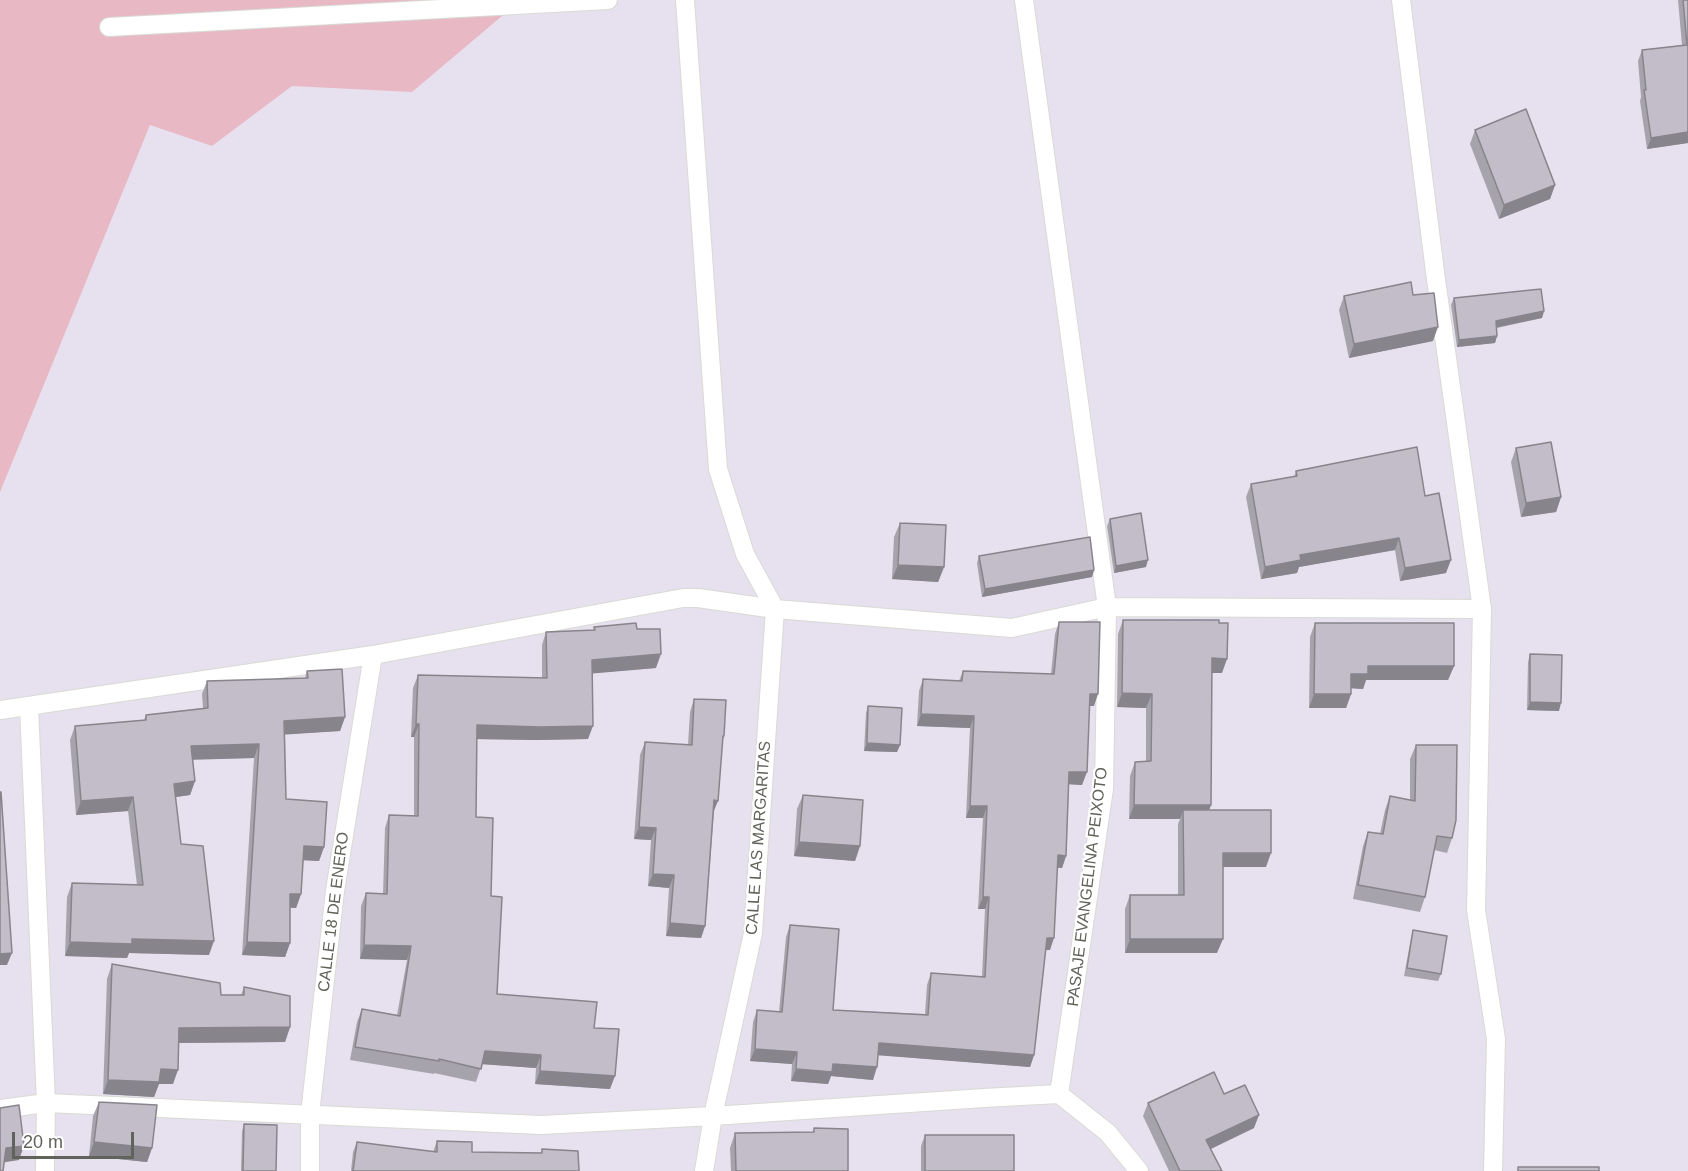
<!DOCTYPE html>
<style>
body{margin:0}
#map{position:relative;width:1688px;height:1171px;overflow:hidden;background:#e7e0ee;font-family:Arial,sans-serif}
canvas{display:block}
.scale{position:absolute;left:12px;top:1132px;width:122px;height:27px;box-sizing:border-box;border:3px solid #606359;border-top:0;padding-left:8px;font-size:18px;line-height:21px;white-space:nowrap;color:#606359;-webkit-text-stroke:4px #fff;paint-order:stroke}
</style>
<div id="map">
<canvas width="1688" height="1171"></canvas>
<div class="scale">20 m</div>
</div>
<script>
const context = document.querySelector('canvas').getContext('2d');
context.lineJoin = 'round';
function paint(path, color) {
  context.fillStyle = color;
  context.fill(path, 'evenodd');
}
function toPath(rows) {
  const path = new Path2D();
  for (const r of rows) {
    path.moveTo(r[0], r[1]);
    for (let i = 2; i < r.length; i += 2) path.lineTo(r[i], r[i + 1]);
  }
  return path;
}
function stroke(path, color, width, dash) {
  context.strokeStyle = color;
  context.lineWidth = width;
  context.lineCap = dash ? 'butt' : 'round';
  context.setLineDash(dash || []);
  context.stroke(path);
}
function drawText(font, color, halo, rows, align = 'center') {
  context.font = font + ' Arial,sans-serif';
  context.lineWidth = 4.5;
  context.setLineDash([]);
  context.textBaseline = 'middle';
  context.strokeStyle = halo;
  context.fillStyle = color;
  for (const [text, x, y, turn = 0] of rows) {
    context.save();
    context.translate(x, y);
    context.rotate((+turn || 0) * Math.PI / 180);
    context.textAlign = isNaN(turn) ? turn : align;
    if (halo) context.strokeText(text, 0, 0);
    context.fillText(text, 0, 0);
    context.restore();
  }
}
paint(toPath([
 [0,0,521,0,412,92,292,86,212,146,150,125,0,492]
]), '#e8b9c5');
const minor = toPath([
 [685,0,718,469,745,554,775,609,753,933,713,1116,704,1171],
 [1024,0,1107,607,1104,789,1059,1094],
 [1401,0,1435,272,1482,609,1476,910,1496,1039,1493,1171],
 [109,27,608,0],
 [29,706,46,1103,45,1171],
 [0,710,373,655,683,598,698,598,775,609,1012,628,1107,607,1482,609],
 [0,1109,46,1103,541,1125,713,1116,984,1098,1059,1094,1108,1133,1139,1171],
 [310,1171,310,1114,335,891,373,655]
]);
stroke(minor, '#d8dbd3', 20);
stroke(minor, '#fff', 18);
paint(toPath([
 [1678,0,1688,0,1688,143,1647,149,1640,101,1641,97,1638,61,1642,50,1682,45],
 [1475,130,1555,185,1550,199,1499,219,1470,144],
 [1344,296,1433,341,1349,358,1339,310],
 [1454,298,1544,311,1542,318,1497,328,1497,336,1495,343,1457,347,1451,305],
 [1516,448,1561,497,1556,512,1521,517,1511,462],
 [1296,471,1425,496,1446,573,1400,581,1395,550,1299,567,1297,573,1261,579,1246,497,1251,484,1294,477],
 [1110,519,1146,567,1114,573,1107,526],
 [900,523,944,567,938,582,892,579,894,537],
 [979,556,1094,570,1092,577,982,597,977,563],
 [1123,620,1222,673,1212,673,1211,805,1209,810,1266,867,1223,867,1217,953,1125,953,1125,909,1130,895,1178,895,1178,824,1180,819,1129,819,1130,776,1135,762,1146,761,1146,708,1117,707,1118,634],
 [1059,622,1094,706,1090,706,1082,785,1069,784,1066,856,1062,868,1057,868,1050,950,1046,950,1034,1055,1030,1067,878,1055,873,1080,831,1076,828,1084,791,1081,792,1064,750,1061,753,1022,757,1010,779,1012,786,937,790,925,833,1010,925,1014,927,985,931,973,982,977,985,909,978,909,983,818,966,818,970,728,917,726,919,691,923,679,959,681,963,671,1051,674,1055,634],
 [1315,623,1454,666,1448,680,1366,680,1363,689,1351,688,1351,694,1346,708,1309,708,1310,637],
 [594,627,637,629,656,668,592,673,588,739,536,740,477,739,476,817,491,896,497,994,594,1028,610,1089,535,1084,536,1068,482,1064,476,1082,434,1073,434,1074,350,1060,357,1022,362,1009,397,1015,407,960,360,959,361,906,366,893,383,894,385,828,389,815,414,816,414,737,411,737,413,688,418,675,542,678,542,645,546,632,593,630],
 [1530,654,1559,711,1527,710,1528,662],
 [307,671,345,717,340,731,285,734,286,799,324,847,319,861,303,860,301,894,296,908,290,908,290,943,285,957,242,955,254,758,193,759,195,781,190,795,175,797,181,844,209,955,129,953,127,958,65,956,67,897,72,883,137,885,128,811,76,815,70,740,75,726,144,720,146,715,203,708,202,694,207,681,305,678],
 [694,699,724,736,722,743,714,812,705,926,701,938,666,936,669,888,648,886,651,840,634,839,640,755,645,742,688,745,690,712],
 [868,706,900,745,897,752,864,751,866,713],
 [1416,745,1452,838,1447,853,1434,850,1425,897,1420,912,1353,899,1363,846,1368,832,1380,834,1385,810,1390,796,1410,800,1410,759],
 [803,795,860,846,855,861,794,856,797,809],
 [1413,930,1441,974,1438,981,1404,976,1411,938],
 [112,964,221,995,241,995,244,987,290,1027,285,1042,179,1043,173,1084,159,1084,154,1097,103,1094,107,979],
 [1224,1094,1254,1128,1211,1149,1222,1171,1169,1171,1143,1116,1148,1103],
 [99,1102,152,1148,147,1162,89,1156,93,1116],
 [244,1124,276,1171,241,1171,242,1131],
 [814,1128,848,1171,731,1171,730,1148,735,1133,813,1132],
 [925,1135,1014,1171,921,1171,921,1146],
 [437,1141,472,1152,541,1153,542,1149,579,1171,351,1171,353,1152,357,1142,433,1152]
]), '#a7a3ac');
paint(toPath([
 [1688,132,1688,143,1647,149,1651,138],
 [1555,185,1550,199,1499,219,1504,205],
 [1544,311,1542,318,1493,328,1496,321],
 [1438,327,1433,341,1349,358,1354,344],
 [1497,336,1495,343,1457,347,1459,340],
 [1561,497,1556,512,1521,517,1526,503],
 [1399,538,1395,550,1299,567,1297,573,1261,579,1265,567,1300,555],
 [1148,560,1146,567,1114,573,1116,566],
 [1451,560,1446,573,1400,581,1405,568],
 [898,565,944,567,938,582,892,579],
 [1094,570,1092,577,982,597,985,589],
 [661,654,656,668,587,674,592,660],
 [1212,658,1227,659,1222,673,1206,673],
 [1368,666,1454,666,1448,680,1366,680,1363,689,1346,688,1351,674],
 [1122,693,1152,694,1146,708,1117,707],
 [1090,694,1098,694,1094,706,1086,706],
 [1314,694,1351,694,1346,708,1309,708],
 [1530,702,1561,703,1559,711,1527,710],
 [921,714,974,716,970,728,917,726],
 [345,717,340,731,279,735,284,721],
 [416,724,419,724,414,737,411,737],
 [477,725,593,726,588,739,536,740,472,739],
 [867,743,900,745,897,752,864,751],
 [259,744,254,758,186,760,191,746],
 [1069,772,1087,772,1082,785,1065,784],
 [195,781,190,795,169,798,174,784],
 [133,797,128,811,76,815,81,801],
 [714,800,718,801,713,813],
 [1134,805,1211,805,1206,819,1183,810,1180,819,1129,819],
 [970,806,987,806,983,818,966,818],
 [639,827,656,828,651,840,634,839],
 [799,842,860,846,855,861,794,856],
 [304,846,324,847,319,861,299,860],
 [1223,853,1271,853,1266,867,1218,867],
 [1058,855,1066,856,1062,868,1054,867],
 [653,874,674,875,669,888,648,886],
 [290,894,301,894,296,908,285,907],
 [983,897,989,897,985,909,978,909],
 [670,923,705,926,701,938,666,936],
 [1047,938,1054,938,1050,950,1043,950],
 [132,939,214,941,209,955,129,953,127,958,65,956,70,942],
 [1130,939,1223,939,1217,953,1125,953],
 [247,942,290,943,285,957,242,955],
 [364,945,411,946,407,960,360,959],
 [12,953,7,965,0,965,0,954],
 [290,1027,285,1042,174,1043,179,1028],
 [879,1043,1034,1055,1030,1067,875,1055],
 [755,1049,797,1052,792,1064,750,1061],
 [485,1051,541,1055,536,1068,480,1064],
 [833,1064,877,1067,873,1080,831,1076,828,1084,791,1081,796,1069],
 [161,1069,178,1070,173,1084,159,1084,154,1097,103,1094,108,1080],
 [540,1071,615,1076,610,1089,535,1084],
 [1259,1115,1254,1128,1202,1153,1206,1140],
 [94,1142,152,1148,147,1162,89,1156],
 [24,1146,19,1160,0,1163,6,1148]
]), '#88848c');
const building = toPath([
 [1683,0,1688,0,1688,132,1651,138,1644,90,1646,90,1642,50,1687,45,1683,0],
 [1526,109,1555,185,1504,205,1475,130,1526,109],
 [1411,282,1413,295,1434,293,1438,327,1354,344,1344,296,1411,282],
 [1541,289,1544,311,1496,321,1497,336,1459,340,1454,298,1541,289],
 [1551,442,1561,497,1526,503,1516,448,1551,442],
 [1417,447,1425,496,1439,493,1451,560,1405,568,1399,538,1300,555,1301,560,1265,567,1251,484,1297,476,1296,471,1417,447],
 [1141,513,1148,560,1116,566,1110,519,1141,513],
 [900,523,946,525,944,567,898,565,900,523],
 [1090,537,1094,570,985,589,979,556,1090,537],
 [1123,620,1219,620,1219,623,1228,623,1227,659,1212,658,1211,805,1134,805,1135,762,1151,761,1152,694,1122,693,1123,620],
 [1059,622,1100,622,1098,694,1090,694,1087,772,1069,772,1066,856,1058,855,1054,938,1047,938,1034,1055,879,1043,877,1067,833,1064,832,1072,796,1069,797,1052,755,1049,757,1010,782,1012,790,925,839,929,833,1010,928,1015,931,973,985,977,989,897,983,897,987,806,970,806,974,716,921,714,923,679,962,681,963,671,1054,674,1059,622],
 [636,623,637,629,660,629,661,654,592,660,593,726,540,727,477,725,476,817,493,818,491,896,502,897,497,994,597,1002,594,1028,619,1029,615,1076,540,1071,541,1055,485,1051,481,1069,439,1059,439,1061,355,1047,362,1009,400,1016,411,946,364,945,366,893,387,894,389,815,418,816,419,724,416,724,418,675,547,678,546,632,595,630,594,627,636,623],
 [1315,623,1454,623,1454,666,1368,666,1368,674,1351,674,1351,694,1314,694,1315,623],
 [1530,654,1562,655,1561,703,1530,702,1530,654],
 [342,669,345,717,284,721,286,799,327,802,324,847,304,846,301,894,290,894,290,943,247,942,259,744,191,746,195,781,174,784,181,844,203,846,214,941,132,939,132,944,70,942,72,883,143,885,133,797,81,801,75,726,146,720,146,715,208,708,207,681,308,678,307,671,342,669],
 [694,699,726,700,724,736,723,736,718,801,714,800,705,926,670,923,674,875,653,874,656,828,639,827,645,742,692,745,694,699],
 [868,706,902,708,900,745,867,743,868,706],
 [1416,745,1457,745,1456,820,1452,838,1437,836,1425,897,1358,885,1368,832,1383,834,1390,796,1415,801,1416,745],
 [0,792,1,792,12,953,0,954,0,792],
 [803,795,863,800,860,846,799,842,803,795],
 [1183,810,1271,810,1271,853,1223,853,1223,939,1130,939,1130,895,1184,895,1183,810],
 [1413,930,1447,936,1441,974,1407,968,1413,930],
 [112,964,220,983,221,995,244,995,244,987,290,996,290,1027,179,1028,178,1070,161,1069,159,1082,108,1080,112,964],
 [1214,1072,1224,1094,1245,1085,1259,1115,1206,1140,1222,1171,1180,1171,1148,1103,1214,1072],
 [99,1102,157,1105,152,1148,94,1142,99,1102],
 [19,1105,24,1146,6,1148,3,1171,0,1171,0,1108,19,1105],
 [244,1124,277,1125,276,1171,243,1171,244,1124],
 [814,1128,848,1129,848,1171,736,1171,735,1133,814,1132,814,1128],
 [925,1135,1014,1135,1014,1171,925,1171,925,1135],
 [437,1141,472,1142,472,1152,542,1153,542,1149,578,1151,579,1171,353,1171,357,1142,437,1152,437,1141],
 [1518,1167,1599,1167,1599,1171,1518,1171,1518,1167]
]);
paint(building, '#c2bdc8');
stroke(building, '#88848c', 1.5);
drawText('16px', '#606359', '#fff', [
 ["CALLE LAS MARGARITAS",759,838,-86],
 ["PASAJE EVANGELINA PEIXOTO",1088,887,-83],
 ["CALLE 18 DE ENERO",334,912,-83]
]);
</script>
